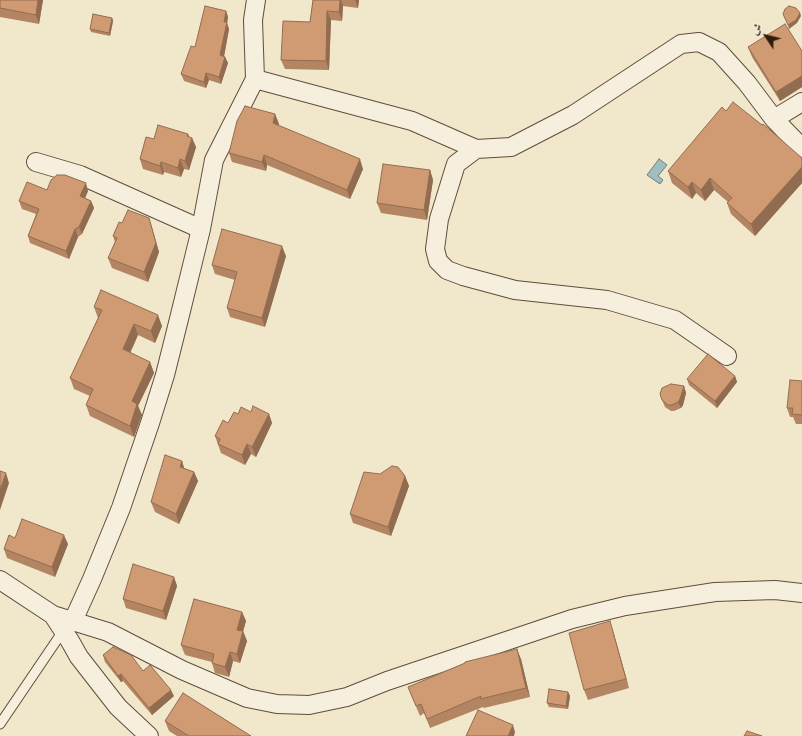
<!DOCTYPE html>
<meta charset="utf-8">
<style>
body{margin:0}
#map{position:relative;width:802px;height:736px;overflow:hidden;background:#f1e7cb;font-family:"Gentium Book Plus",Amiri,serif}
canvas{display:block}
.north{position:absolute;left:746px;top:16px;width:40px;height:40px;-webkit-text-stroke:3px #f6efdd;paint-order:stroke;rotate:305deg;font-size:11px;font-weight:700;line-height:16px;text-align:center;color:#301a0c}
.north::after{content:'';display:block;margin:auto;width:14px;height:18px;background:#301a0c;clip-path:polygon(50% 0,100% 100%,50% 72%,0 100%)}
</style>
<div id="map">
<canvas width="802" height="736"></canvas>
<div class="north">ش</div>
</div>
<script>
const context = document.querySelector('canvas').getContext('2d');
context.lineJoin = 'round';
function paint(path, color) {
  context.fillStyle = color;
  context.fill(path, 'evenodd');
}
function toPath(rows) {
  const path = new Path2D();
  for (const r of rows) {
    path.moveTo(r[0], r[1]);
    for (let i = 2; i < r.length; i += 2) path.lineTo(r[i], r[i + 1]);
  }
  return path;
}
function stroke(path, color, width, dash) {
  context.strokeStyle = color;
  context.lineWidth = width;
  context.lineCap = dash ? 'butt' : 'round';
  context.setLineDash(dash || []);
  context.stroke(path);
}
const water = toPath([
 [659,159,667,165,658,176,663,180,660,184,647,175,659,159]
]);
paint(water, '#9ebec0');
stroke(water, '#727c78', 1);
const lane = toPath([
 [0,724,63,631]
]);
const street = toPath([
 [255,79,412,121,476,149,511,147,573,115,681,44,699,42,719,52,747,83,774,119,802,148],
 [774,119,802,102],
 [476,149,456,164,439,219,435,249,438,261,447,270,463,276,515,290,607,300,675,320,727,356],
 [36,162,80,175,201,229],
 [0,580,53,615,70,641,79,657,118,707,149,736],
 [53,615,108,632,182,670,247,698,277,704,309,705,347,697,387,681,572,619,625,606,715,592,775,590,802,593],
 [73,621,92,579,121,508,150,423,165,375,179,319,201,229,214,160,255,79,253,20,256,0]
]);
stroke(lane, '#604d3c', 11);
stroke(street, '#604d3c', 20);
stroke(lane, '#f6efdd', 9);
stroke(street, '#f6efdd', 18);
paint(toPath([
 [0,0,43,0,39,24,0,17],
 [313,0,359,0,358,8,343,6,342,21,331,20,329,70,285,69,281,60,310,22],
 [226,11,228,17,227,23,229,29,224,56,225,57,228,63,221,84,209,80,206,88,184,81,181,74,195,47],
 [112,18,113,21,110,36,91,32,90,29],
 [748,47,802,51,802,87,780,101,752,57],
 [726,111,802,158,802,183,755,236,731,214,727,203,728,202,714,190,705,201,696,193,692,199,672,183,668,171],
 [275,114,279,124,278,125,363,169,350,199,267,165,266,171,232,162,229,153],
 [188,134,189,137,192,138,196,147,189,170,184,169,181,177,164,172,163,175,143,169,140,159,154,139],
 [430,170,433,180,427,220,381,213,377,203],
 [47,190,88,191,85,198,91,201,94,208,82,234,78,237,69,259,30,243,28,236,36,214,22,209,19,201],
 [149,218,159,252,148,282,112,268,108,258,115,242,113,236,122,223],
 [286,256,265,327,230,317,227,308,235,280,215,274,212,265],
 [94,307,162,326,155,343,138,335,130,353,150,362,154,373,138,406,142,415,134,437,90,416,86,405,90,396,74,389,70,378,98,318],
 [735,376,737,382,717,408,689,385,687,379],
 [802,381,802,424,796,424,793,417,790,417,787,408],
 [684,386,686,393,683,405,681,408,674,411,671,411,665,407,662,400],
 [251,412,269,414,272,423,256,457,251,454,245,465,221,453,215,436,238,414],
 [182,461,184,468,194,472,198,481,179,524,155,512,151,502],
 [380,474,405,476,409,486,391,536,353,523,350,514],
 [68,544,55,577,7,558,4,549],
 [174,577,177,586,166,620,126,608,123,599],
 [242,612,246,621,243,631,247,641,240,663,233,661,229,677,215,673,212,663,212,662,185,655,181,645],
 [613,631,629,688,588,700,584,690],
 [103,655,143,671,174,696,152,715,123,681,121,682,105,662],
 [521,659,530,697,484,708,483,707,430,728,424,713,420,716,408,687],
 [568,692,570,696,568,709,549,707,547,703],
 [165,721,251,736,177,736,169,731]
]), '#b38562');
paint(toPath([
 [38,0,43,0,39,24,36,15],
 [340,0,341,0,343,6,342,21,339,12],
 [355,0,359,0,358,8],
 [226,11,228,17,227,23,229,29,223,62,220,55,224,22],
 [327,11,331,20,329,70,326,61],
 [800,13,801,16,797,23,789,29,788,25],
 [112,18,113,21,110,36,109,33],
 [225,57,228,63,221,84,219,77],
 [206,73,209,80,206,88,204,82],
 [802,76,802,87,780,101,776,92],
 [275,114,279,124,276,133,273,123],
 [188,134,191,142,192,138,196,147,189,170,185,161],
 [264,155,267,165,266,171,262,162],
 [180,159,184,169,181,177,178,168],
 [360,159,363,169,350,199,347,190],
 [161,162,164,172,163,175,160,166],
 [802,167,802,183,755,236,751,224],
 [430,170,433,180,427,220,424,210],
 [710,178,714,190,705,201,701,190],
 [692,182,696,193,692,199,688,187],
 [86,183,88,191,83,203,80,196],
 [91,201,94,208,82,234,79,227],
 [149,218,159,252,148,282,144,272],
 [75,229,78,237,69,259,66,251],
 [282,246,286,256,265,327,262,318],
 [158,315,162,326,155,343,151,331],
 [134,324,138,335,127,360,123,349],
 [150,362,154,373,138,406,142,415,134,437,130,426,132,401],
 [735,376,737,382,717,408,715,401],
 [684,386,686,393,683,405,681,408,678,402],
 [269,414,272,423,256,457,252,447],
 [247,444,251,454,245,465,242,455],
 [182,461,185,471,180,467],
 [194,472,198,481,179,524,176,514],
 [6,473,9,483,0,510,0,490],
 [405,476,409,486,391,536,388,527],
 [64,535,68,544,55,577,52,567],
 [174,577,177,586,166,620,163,611],
 [242,612,246,621,241,639,237,630],
 [610,621,613,631,629,688,626,679],
 [243,631,247,641,240,663,237,654],
 [517,649,521,659,530,697,526,688],
 [230,652,233,661,229,677,225,667],
 [121,674,123,681,121,682,118,676],
 [171,690,174,696,152,715,149,708],
 [568,692,570,696,568,709,566,706],
 [513,725,515,732,514,736,508,736]
]), '#926c50');
const building = toPath([
 [0,0,38,0,36,15,0,8,0,0],
 [313,0,340,0,339,12,327,11,326,61,281,60,283,21,310,22,313,0],
 [205,6,226,11,224,22,227,22,220,55,225,57,219,77,206,73,204,82,181,74,191,46,195,47,205,6],
 [789,6,796,8,800,13,796,20,788,25,783,14,785,9,789,6],
 [93,14,112,18,109,33,90,29,93,14],
 [785,24,802,51,802,76,776,92,748,47,785,24],
 [733,102,762,125,763,124,802,158,802,167,751,224,727,203,732,198,710,178,701,190,692,182,688,187,668,171,722,107,726,111,733,102],
 [245,106,275,114,273,123,360,159,347,190,264,155,262,162,229,153,237,121,245,106],
 [158,125,188,134,187,136,192,138,185,161,180,159,178,168,161,162,160,166,140,159,146,137,154,139,158,125],
 [383,164,430,170,424,210,377,203,383,164],
 [57,175,65,175,86,183,80,196,91,201,79,227,75,229,66,251,28,236,39,209,19,201,27,182,47,190,51,180,57,175],
 [128,210,149,218,156,243,144,272,108,258,117,238,113,236,119,222,122,223,128,210],
 [222,229,282,246,262,318,227,308,237,272,212,265,222,229],
 [101,290,158,315,151,331,134,324,123,349,150,362,132,401,137,404,130,426,86,405,93,389,70,378,102,310,94,307,101,290],
 [708,354,735,376,715,401,687,379,708,354],
 [790,380,802,381,802,415,792,414,793,408,787,408,790,380],
 [671,384,684,386,680,399,678,402,672,405,668,405,662,400,660,394,662,388,671,384],
 [253,406,269,414,252,447,247,444,242,455,218,444,220,439,215,436,223,420,228,423,234,412,238,414,241,407,251,412,253,406],
 [165,455,182,461,180,467,194,472,176,514,151,502,165,455],
 [392,466,398,467,405,476,388,527,350,514,364,472,380,474,392,466],
 [0,471,6,473,0,490,0,471],
 [22,519,64,535,52,567,4,549,9,535,15,538,22,519],
 [133,564,174,577,163,611,123,599,133,564],
 [194,599,242,612,237,630,243,631,237,654,230,652,225,667,212,663,214,654,181,645,194,599],
 [610,621,626,679,584,690,569,633,610,621],
 [113,647,131,655,143,671,150,665,171,690,149,708,121,674,118,676,103,655,113,647],
 [517,649,526,688,480,699,481,696,427,719,421,704,416,706,408,687,465,663,465,662,517,649],
 [549,689,568,692,566,706,547,703,549,689],
 [183,693,251,736,189,736,165,721,183,693],
 [478,710,513,725,508,736,466,736,478,710],
 [747,731,762,736,744,736,747,731]
]);
paint(building, '#d09b72');
stroke(building, '#926c50', 1);
</script>
